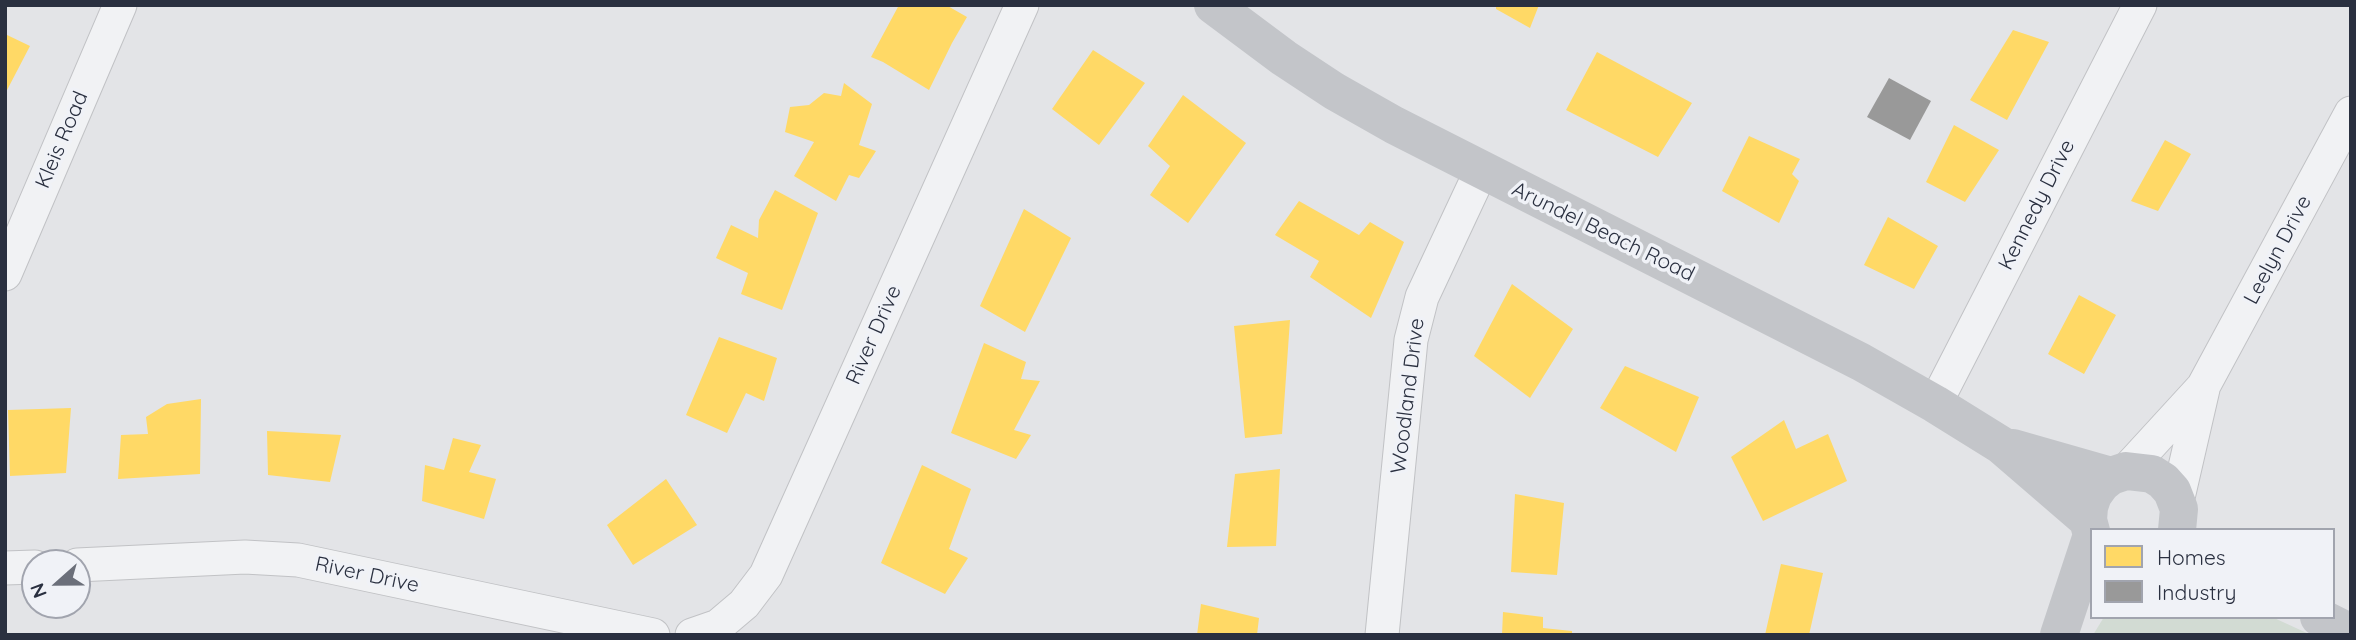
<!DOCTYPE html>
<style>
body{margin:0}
#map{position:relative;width:2356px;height:640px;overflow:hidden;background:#e3e4e7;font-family:Quicksand,sans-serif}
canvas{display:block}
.frame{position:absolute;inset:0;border:7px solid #2a3040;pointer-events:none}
.legend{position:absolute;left:2090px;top:528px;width:245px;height:91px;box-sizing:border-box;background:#f0f2f7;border:2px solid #a1a4ae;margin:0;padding:9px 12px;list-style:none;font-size:21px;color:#2a3040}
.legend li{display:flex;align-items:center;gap:14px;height:35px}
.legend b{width:35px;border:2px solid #a1a4ae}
.north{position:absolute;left:21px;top:549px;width:70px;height:70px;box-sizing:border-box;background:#f0f2f7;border:2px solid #a1a4ae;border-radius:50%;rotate:249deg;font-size:19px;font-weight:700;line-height:28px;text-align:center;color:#2a3040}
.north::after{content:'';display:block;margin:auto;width:24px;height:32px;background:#6b6f7a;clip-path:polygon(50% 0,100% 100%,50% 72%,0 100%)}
</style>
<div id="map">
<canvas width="2356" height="640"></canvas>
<div class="frame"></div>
<ul class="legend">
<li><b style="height:19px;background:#ffd966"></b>Homes</li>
<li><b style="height:19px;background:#999"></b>Industry</li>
</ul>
<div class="north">N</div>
</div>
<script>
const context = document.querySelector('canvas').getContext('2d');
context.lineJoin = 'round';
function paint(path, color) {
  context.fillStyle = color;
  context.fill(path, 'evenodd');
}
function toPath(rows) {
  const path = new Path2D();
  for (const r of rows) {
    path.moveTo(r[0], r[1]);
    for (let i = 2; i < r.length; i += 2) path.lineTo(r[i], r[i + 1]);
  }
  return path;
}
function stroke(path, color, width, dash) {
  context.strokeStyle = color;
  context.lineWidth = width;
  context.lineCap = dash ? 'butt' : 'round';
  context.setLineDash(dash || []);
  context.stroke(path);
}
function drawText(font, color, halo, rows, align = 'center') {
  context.font = font + ' Quicksand,sans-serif';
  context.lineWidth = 7;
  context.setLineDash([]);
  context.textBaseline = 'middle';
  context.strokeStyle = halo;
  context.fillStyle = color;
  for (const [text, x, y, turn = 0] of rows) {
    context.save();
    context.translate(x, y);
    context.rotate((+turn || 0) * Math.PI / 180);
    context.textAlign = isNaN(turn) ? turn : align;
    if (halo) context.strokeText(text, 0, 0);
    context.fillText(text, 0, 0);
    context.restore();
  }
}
paint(toPath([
 [2104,617,2272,617,2309,634,2093,635]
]), '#d2dbd3');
paint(toPath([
 [899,5,946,5,967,17,952,43,929,90,883,62,871,57],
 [1496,5,1539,5,1530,28,1496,9],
 [2013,30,2049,42,2007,120,1970,100],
 [5,34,30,46,5,94],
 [1093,50,1145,83,1099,145,1052,109],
 [1597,52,1692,103,1658,157,1566,110],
 [844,83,872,104,859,145,876,151,859,178,849,175,836,201,794,176,814,142,785,132,790,107,809,105,824,93,841,96],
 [1183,95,1246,143,1188,223,1150,195,1170,166,1148,146],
 [1954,125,1999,150,1965,202,1926,182],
 [1749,136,1800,159,1792,174,1799,181,1779,223,1722,191],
 [2165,140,2191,154,2158,211,2131,201],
 [775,190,818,213,782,310,741,294,748,273,716,258,731,225,758,238,759,220],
 [1299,201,1359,235,1370,222,1404,242,1371,318,1310,277,1319,261,1275,235],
 [1024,209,1071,238,1025,332,980,306],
 [1888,217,1938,246,1914,289,1864,265],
 [1512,284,1573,329,1530,398,1474,356],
 [2079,295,2116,315,2084,374,2048,354],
 [1290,320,1282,434,1245,438,1234,326],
 [719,337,777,358,764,401,746,393,727,433,686,415],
 [984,343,1026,362,1021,379,1040,381,1014,430,1031,435,1016,459,951,433],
 [1625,366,1699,397,1676,452,1600,408],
 [201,399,200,474,118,479,121,435,148,434,146,417,167,404],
 [71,408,66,473,10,476,8,410],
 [1784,420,1796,449,1828,434,1847,481,1763,521,1731,457],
 [267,431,341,435,330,482,268,475],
 [453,438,481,445,469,472,496,479,484,519,422,501,425,465,444,470],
 [922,465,971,489,949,549,968,558,945,594,881,563],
 [1280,469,1276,546,1227,547,1235,474],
 [666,479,697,525,633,565,607,525],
 [1515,494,1564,503,1557,575,1511,572],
 [1781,564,1823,573,1809,635,1765,635],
 [1201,604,1259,618,1257,635,1197,635],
 [1503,612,1543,617,1543,628,1572,631,1572,635,1502,635]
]), '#ffd966');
paint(toPath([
 [1889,78,1931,101,1910,140,1867,117]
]), '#999');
const street = toPath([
 [5,274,120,5],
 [1935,404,2140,5],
 [2126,471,2203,387,2351,113],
 [2177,502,2203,389],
 [77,565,245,557,298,560,653,635],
 [5,568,35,567],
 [692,635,718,626,744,604,766,575,1022,5],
 [1382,635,1411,340,1422,297,1481,171]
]);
stroke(street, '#c1c2c5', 35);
stroke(street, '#f1f2f4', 33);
stroke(toPath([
 [1213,5,1284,58,1334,91,1394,125,1861,362,1935,404,2001,445,2088,520],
 [2013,448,2111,476],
 [2092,535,2088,520,2089,507,2093,495,2101,484,2111,476,2126,471,2152,474,2163,481,2172,491,2179,509,2177,530],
 [2319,617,2351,633],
 [2059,635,2092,535]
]), '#c3c5c9', 38);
drawText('21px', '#2a3040', '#f0f2f7', [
 ["Kleis Road",62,140,-67],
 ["Kennedy Drive",2037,205,-63],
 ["Arundel Beach Road",1603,232,26],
 ["Leelyn Drive",2278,250,-62],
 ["River Drive",874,335,-66],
 ["Woodland Drive",1408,396,-83],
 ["River Drive",367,575,12]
]);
</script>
